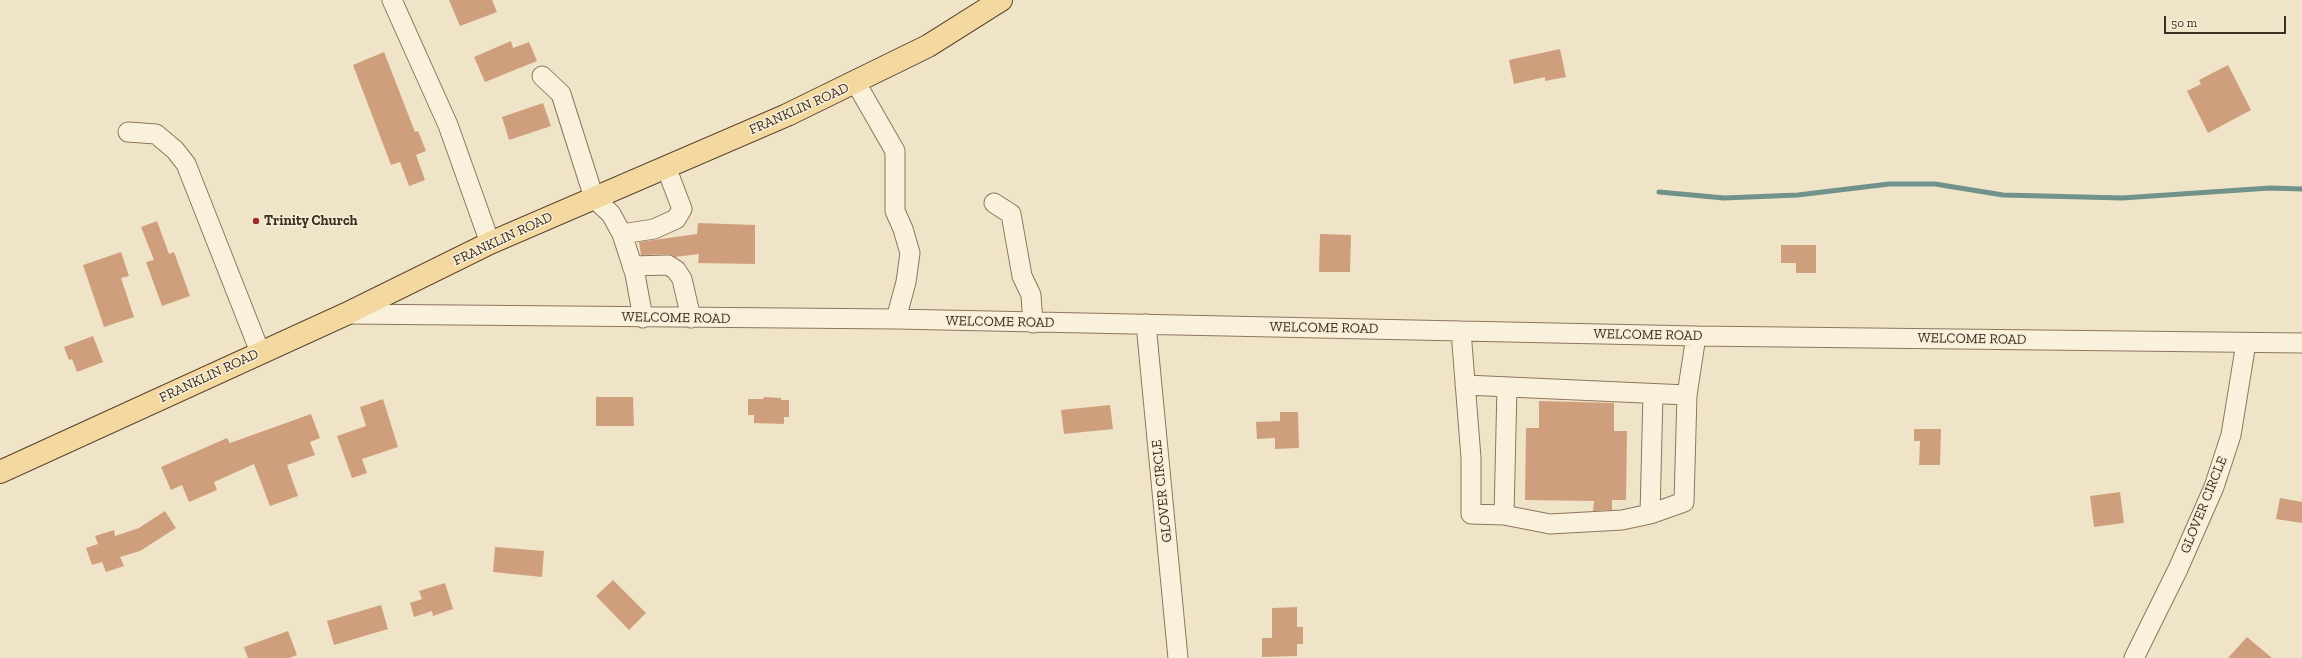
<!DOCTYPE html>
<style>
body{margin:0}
#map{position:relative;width:2302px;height:658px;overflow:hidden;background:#f0e4c8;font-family:"Zilla Slab",serif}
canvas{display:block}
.scale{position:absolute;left:2164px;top:16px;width:122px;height:18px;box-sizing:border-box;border:2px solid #3d2e20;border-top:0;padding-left:5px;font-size:12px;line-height:14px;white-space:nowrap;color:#3d2e20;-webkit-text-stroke:3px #f7eed8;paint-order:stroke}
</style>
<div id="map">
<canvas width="2302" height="658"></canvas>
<div class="scale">50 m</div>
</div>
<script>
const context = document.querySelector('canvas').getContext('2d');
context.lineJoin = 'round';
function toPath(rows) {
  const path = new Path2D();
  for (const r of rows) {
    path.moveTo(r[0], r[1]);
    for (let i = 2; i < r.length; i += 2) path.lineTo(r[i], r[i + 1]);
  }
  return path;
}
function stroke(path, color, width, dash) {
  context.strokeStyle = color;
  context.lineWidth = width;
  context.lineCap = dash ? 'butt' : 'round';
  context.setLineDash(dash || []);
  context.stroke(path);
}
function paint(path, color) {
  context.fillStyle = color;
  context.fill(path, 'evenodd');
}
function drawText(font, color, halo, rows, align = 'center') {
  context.font = font + ' "Zilla Slab",serif';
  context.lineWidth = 3;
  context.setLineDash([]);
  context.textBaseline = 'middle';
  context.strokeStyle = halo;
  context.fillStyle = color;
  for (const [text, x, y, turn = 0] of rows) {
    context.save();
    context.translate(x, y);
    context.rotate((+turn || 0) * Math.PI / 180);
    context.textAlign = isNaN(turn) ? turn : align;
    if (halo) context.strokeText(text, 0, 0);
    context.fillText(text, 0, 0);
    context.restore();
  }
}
stroke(toPath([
 [1659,192,1724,198,1798,195,1889,184,1935,184,2003,195,2122,198,2270,188,2302,189]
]), '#6f938a', 5);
paint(toPath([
 [449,0,492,0,497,12,460,26],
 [511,41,513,48,529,42,537,61,485,82,474,57],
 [1560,49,1566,77,1545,81,1545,77,1514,84,1509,60],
 [384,52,415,132,418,131,426,151,416,155,425,180,409,186,400,162,391,165,353,65],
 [2228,65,2251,110,2208,133,2187,91,2201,84,2199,80],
 [543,103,551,126,509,140,502,117],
 [157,221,169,254,174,252,190,296,162,306,146,262,154,260,141,227],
 [698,223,755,225,755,264,698,263,699,254,675,257,668,254,641,255,639,242,697,234],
 [1320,234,1351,235,1350,272,1319,272],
 [1781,245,1816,245,1816,273,1796,273,1796,263,1781,263],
 [121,252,129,276,121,278,134,317,104,327,83,265],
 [93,336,103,362,77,372,72,359,69,360,64,347],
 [596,397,633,397,634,426,596,426],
 [764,397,781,398,781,400,789,400,789,417,784,417,784,424,754,423,754,415,748,415,748,399,763,399],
 [383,399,398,447,362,459,367,473,352,478,337,436,366,426,360,407],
 [1539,401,1614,403,1614,431,1627,431,1626,500,1612,500,1612,510,1593,511,1594,501,1525,500,1526,428,1539,428],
 [1110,405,1113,429,1064,434,1061,410],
 [1280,412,1298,412,1299,448,1275,449,1275,438,1257,439,1256,422,1280,421],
 [311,414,320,438,310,442,315,455,287,465,298,496,270,506,254,464,214,482,217,490,189,502,182,485,171,490,161,467,227,438,230,443],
 [1914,429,1941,429,1940,465,1919,465,1920,441,1914,441],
 [2120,492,2124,523,2094,527,2090,496],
 [2280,498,2302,502,2302,523,2276,519],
 [165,511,176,528,140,551,120,557,124,566,106,572,102,562,92,565,86,548,98,544,95,536,114,530,115,536,139,528],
 [495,547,544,551,542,577,493,572],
 [613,580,646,613,629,630,596,596],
 [445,583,453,609,433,616,432,611,414,617,410,603,422,599,419,591],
 [381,605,388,629,334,645,327,621],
 [1297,607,1297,627,1303,627,1303,644,1297,644,1297,656,1262,657,1262,638,1272,638,1272,608],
 [288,631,297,655,289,658,248,658,244,647],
 [2247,637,2272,658,2228,658]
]), '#cf9f7d');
const minor = toPath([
 [392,0,448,125,490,243],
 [542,76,561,94,594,198,611,214,622,234,635,274,643,318],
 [856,83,895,151,895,211,903,229,910,253,906,282,896,319],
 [128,132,156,134,175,150,186,164,260,352],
 [994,203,1011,214,1022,276,1031,295,1033,323],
 [622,234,654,229,676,219,682,209,666,167],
 [632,266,668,265,676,270,682,279,691,318],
 [346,314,896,319,1696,336,2302,343],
 [1146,324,1178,658],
 [1461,331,1471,458,1471,514,1504,515,1550,524,1622,520,1650,514,1684,502,1687,395,1696,336],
 [1465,385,1687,395],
 [1650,514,1653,394],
 [1504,515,1507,387],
 [2134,658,2178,569,2214,487,2231,435,2246,343]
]);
const major = toPath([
 [0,472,346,314,490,243,787,115,928,46,1001,0]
]);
stroke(minor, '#8d765c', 21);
stroke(major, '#5b4430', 24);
stroke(minor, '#faf1dc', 19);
stroke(major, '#f3d9a0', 22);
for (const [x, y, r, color] of [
 [256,221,4,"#9e2a2b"]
]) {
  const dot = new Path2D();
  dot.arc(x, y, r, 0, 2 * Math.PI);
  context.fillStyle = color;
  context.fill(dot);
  stroke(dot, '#f7eed8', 1.5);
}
drawText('14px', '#3d2e20', '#f7eed8', [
 ["FRANKLIN ROAD",799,109,-24],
 ["FRANKLIN ROAD",503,239,-25],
 ["WELCOME ROAD",676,318,1],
 ["WELCOME ROAD",1000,322,1],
 ["WELCOME ROAD",1324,328,1],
 ["WELCOME ROAD",1648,335,1],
 ["WELCOME ROAD",1972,339,1],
 ["FRANKLIN ROAD",209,376,-25],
 ["GLOVER CIRCLE",1162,491,-96],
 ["GLOVER CIRCLE",2204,505,-68]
]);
drawText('bold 14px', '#3d2e20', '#f7eed8', [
 ["Trinity Church",264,221]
], 'left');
</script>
